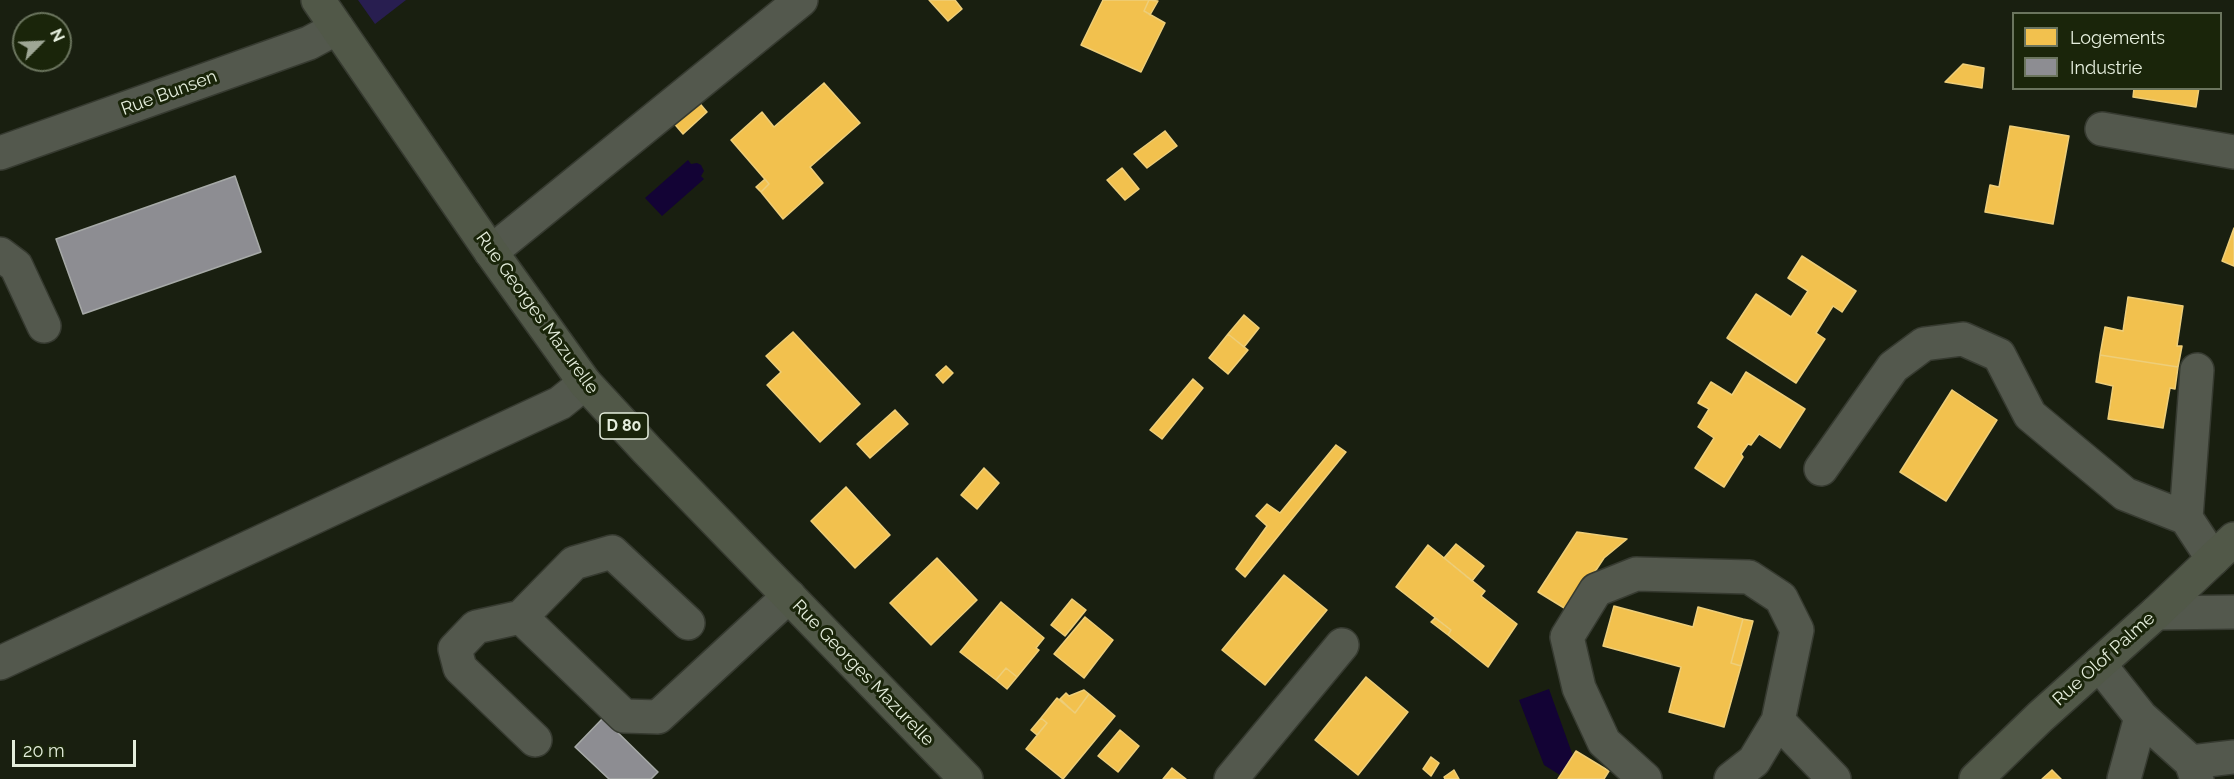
<!DOCTYPE html>
<style>
body{margin:0}
#map{position:relative;width:2234px;height:779px;overflow:hidden;background:#191f10;font-family:Raleway,sans-serif}
canvas{display:block}
.legend{position:absolute;left:2012px;top:12px;width:210px;height:78px;box-sizing:border-box;background:#1a250a;border:2px solid #6b755e;margin:0;padding:8px 10px;list-style:none;font-size:18px;color:#e5eedd}
.legend li{display:flex;align-items:center;gap:12px;height:30px}
.legend b{width:30px;border:2px solid #6b755e}
.north{position:absolute;left:12px;top:12px;width:60px;height:60px;box-sizing:border-box;background:#1a250a;border:2px solid #6b755e;border-radius:50%;rotate:66deg;font-size:16px;font-weight:700;line-height:24px;text-align:center;color:#e5eedd}
.north::after{content:'';display:block;margin:auto;width:21px;height:27px;background:#9ea695;clip-path:polygon(50% 0,100% 100%,50% 72%,0 100%)}
.scale{position:absolute;left:12px;top:740px;width:124px;height:27px;box-sizing:border-box;border:3px solid #e5eedd;border-top:0;padding-left:8px;font-size:18px;line-height:21px;white-space:nowrap;color:#e5eedd;-webkit-text-stroke:4px #1a250a;paint-order:stroke}
</style>
<div id="map">
<canvas width="2234" height="779"></canvas>
<ul class="legend">
<li><b style="height:16px;background:#f2c14e"></b>Logements</li>
<li><b style="height:16px;background:#8d8d92"></b>Industrie</li>
</ul>
<div class="north">N</div>
<div class="scale">20 m</div>
</div>
<script>
const context = document.querySelector('canvas').getContext('2d');
context.lineJoin = 'round';
function paint(path, color) {
  context.fillStyle = color;
  context.fill(path, 'evenodd');
}
function toPath(rows) {
  const path = new Path2D();
  for (const r of rows) {
    path.moveTo(r[0], r[1]);
    for (let i = 2; i < r.length; i += 2) path.lineTo(r[i], r[i + 1]);
  }
  return path;
}
function stroke(path, color, width, dash) {
  context.strokeStyle = color;
  context.lineWidth = width;
  context.lineCap = dash ? 'butt' : 'round';
  context.setLineDash(dash || []);
  context.stroke(path);
}
function drawText(font, color, halo, rows, align = 'center') {
  context.font = font + ' Raleway,sans-serif';
  context.lineWidth = 6;
  context.setLineDash([]);
  context.textBaseline = 'middle';
  context.strokeStyle = halo;
  context.fillStyle = color;
  for (const [text, x, y, turn = 0] of rows) {
    context.save();
    context.translate(x, y);
    context.rotate((+turn || 0) * Math.PI / 180);
    context.textAlign = isNaN(turn) ? turn : align;
    if (halo) context.strokeText(text, 0, 0);
    context.fillText(text, 0, 0);
    context.restore();
  }
}
paint(toPath([
 [358,0,406,0,375,24]
]), '#281e50');
paint(toPath([
 [688,160,691,164,697,163,701,165,704,171,701,176,704,179,662,216,645,198],
 [1549,689,1573,756,1560,775,1544,765,1519,700]
]), '#130335');
const homes = toPath([
 [929,0,955,0,962,9,948,21,929,0],
 [1103,0,1149,0,1144,11,1165,23,1141,72,1081,45,1103,0],
 [1149,0,1158,1,1150,15,1144,11,1149,0],
 [1963,64,1984,68,1982,88,1945,82,1963,64],
 [824,83,860,123,810,167,823,183,783,219,761,192,769,184,731,140,762,112,774,127,824,83],
 [2134,88,2199,88,2196,107,2133,97,2134,88],
 [696,99,707,112,683,134,672,121,696,99],
 [2010,126,2069,136,2053,224,1985,212,1990,185,1999,187,2010,126],
 [1165,131,1177,146,1147,168,1134,154,1165,131],
 [1122,168,1139,189,1125,200,1107,180,1122,168],
 [765,179,769,184,761,192,756,187,765,179],
 [2234,228,2234,266,2222,261,2234,228],
 [1802,256,1856,291,1842,312,1833,306,1816,333,1825,339,1796,383,1727,338,1756,294,1791,317,1808,291,1788,278,1802,256],
 [2128,297,2183,306,2177,346,2182,346,2178,367,2100,355,2105,327,2123,331,2128,297],
 [1244,315,1259,328,1244,347,1228,334,1244,315],
 [793,332,860,404,820,442,767,385,781,372,766,356,793,332],
 [1228,334,1248,350,1228,374,1209,358,1228,334],
 [2100,355,2178,367,2175,389,2170,388,2163,428,2108,419,2113,386,2096,382,2100,355],
 [946,366,953,373,943,383,936,375,946,366],
 [1746,372,1805,409,1780,448,1759,434,1751,445,1748,444,1741,454,1743,457,1724,487,1695,468,1714,438,1698,427,1709,409,1698,403,1711,382,1732,395,1746,372],
 [1193,379,1203,388,1162,439,1150,430,1193,379],
 [1952,390,1997,420,1946,501,1900,472,1952,390],
 [895,410,908,424,870,458,857,444,895,410],
 [1336,445,1346,452,1245,577,1236,569,1267,526,1256,516,1267,504,1280,513,1336,445],
 [984,468,999,483,977,509,961,495,984,468],
 [846,487,890,535,855,568,811,521,846,487],
 [1577,532,1627,539,1604,558,1569,611,1538,592,1577,532],
 [1456,544,1484,566,1472,581,1444,558,1456,544],
 [1428,545,1485,591,1481,596,1517,624,1488,667,1448,635,1451,630,1396,587,1428,545],
 [937,558,977,600,931,645,890,603,937,558],
 [1284,575,1327,610,1265,685,1222,650,1284,575],
 [1072,599,1086,610,1065,636,1051,625,1072,599],
 [1001,602,1044,638,1036,648,1039,650,1017,677,1006,668,996,680,960,652,1001,602],
 [1614,606,1693,627,1698,607,1743,619,1731,663,1741,666,1724,727,1669,712,1681,667,1603,646,1614,606],
 [1085,617,1113,640,1084,678,1054,654,1085,617],
 [1435,618,1451,630,1448,635,1431,622,1435,618],
 [1743,619,1753,621,1741,666,1731,663,1743,619],
 [1006,668,1017,677,1007,689,996,680,1006,668],
 [1366,677,1408,712,1358,775,1315,740,1366,677],
 [1084,690,1089,694,1075,713,1060,699,1066,693,1069,696,1084,690],
 [1089,694,1115,716,1063,779,1026,749,1047,723,1041,718,1057,698,1075,713,1089,694],
 [1041,718,1047,723,1037,735,1031,730,1041,718],
 [1120,730,1139,746,1118,772,1098,756,1120,730],
 [1576,751,1609,771,1604,779,1558,779,1576,751],
 [1431,757,1439,763,1431,776,1423,769,1431,757],
 [1172,768,1186,779,1163,779,1172,768],
 [1454,770,1459,779,1445,779,1444,777,1454,770],
 [2052,770,2061,779,2042,779,2052,770]
]);
paint(homes, '#f2c14e');
stroke(homes, '#eece79', 1.5);
const industry = toPath([
 [235,176,261,252,83,314,56,239,235,176],
 [603,718,658,772,651,779,609,779,575,747,603,718]
]);
paint(industry, '#8d8d92');
stroke(industry, '#a7aaa8', 1.5);
const minor = toPath([
 [2102,129,2234,152],
 [0,153,309,43,337,28],
 [491,252,801,0],
 [0,254,16,266,44,326],
 [2197,370,2186,518,2213,559],
 [1821,469,1893,367,1924,344,1963,339,1999,355,2030,415,2125,494,2186,518],
 [2156,613,2234,612],
 [521,617,476,627,455,649,460,668,535,740],
 [688,623,612,552,574,563,521,617,624,716,658,717,789,596],
 [0,663,560,403,585,383],
 [2099,664,2141,717,2191,762,2197,779],
 [1778,721,1834,779],
 [2191,762,2234,757],
 [1231,779,1342,645],
 [1645,779,1604,742,1579,688,1567,637,1596,590,1636,574,1749,577,1781,598,1797,630,1778,721,1754,761,1731,779],
 [2124,779,2141,717]
]);
const major = toPath([
 [318,0,491,252,585,383,647,450,966,779],
 [1976,779,2040,717,2156,613,2234,539]
]);
stroke(minor, '#363a30', 36);
stroke(major, '#363a30', 36);
stroke(minor, '#53584d', 33);
stroke(major, '#515848', 33);
for (const [x, y, w] of [
 [624,426,48]
]) {
  const box = new Path2D();
  box.roundRect(x - w / 2, y - 13, w, 26, 4.5);
  context.fillStyle = '#1a250a';
  context.fill(box);
  stroke(box, '#e5eedd', 1.5);
}
drawText('bold 16px', '#e5eedd', null, [
 ["D 80",624,426]
]);
drawText('18px', '#e5eedd', '#1a250a', [
 ["Rue Bunsen",169,93,-20],
 ["Rue Georges Mazurelle",537,313,54],
 ["Rue Olof Palme",2104,659,-42],
 ["Rue Georges Mazurelle",863,673,46]
]);
</script>
